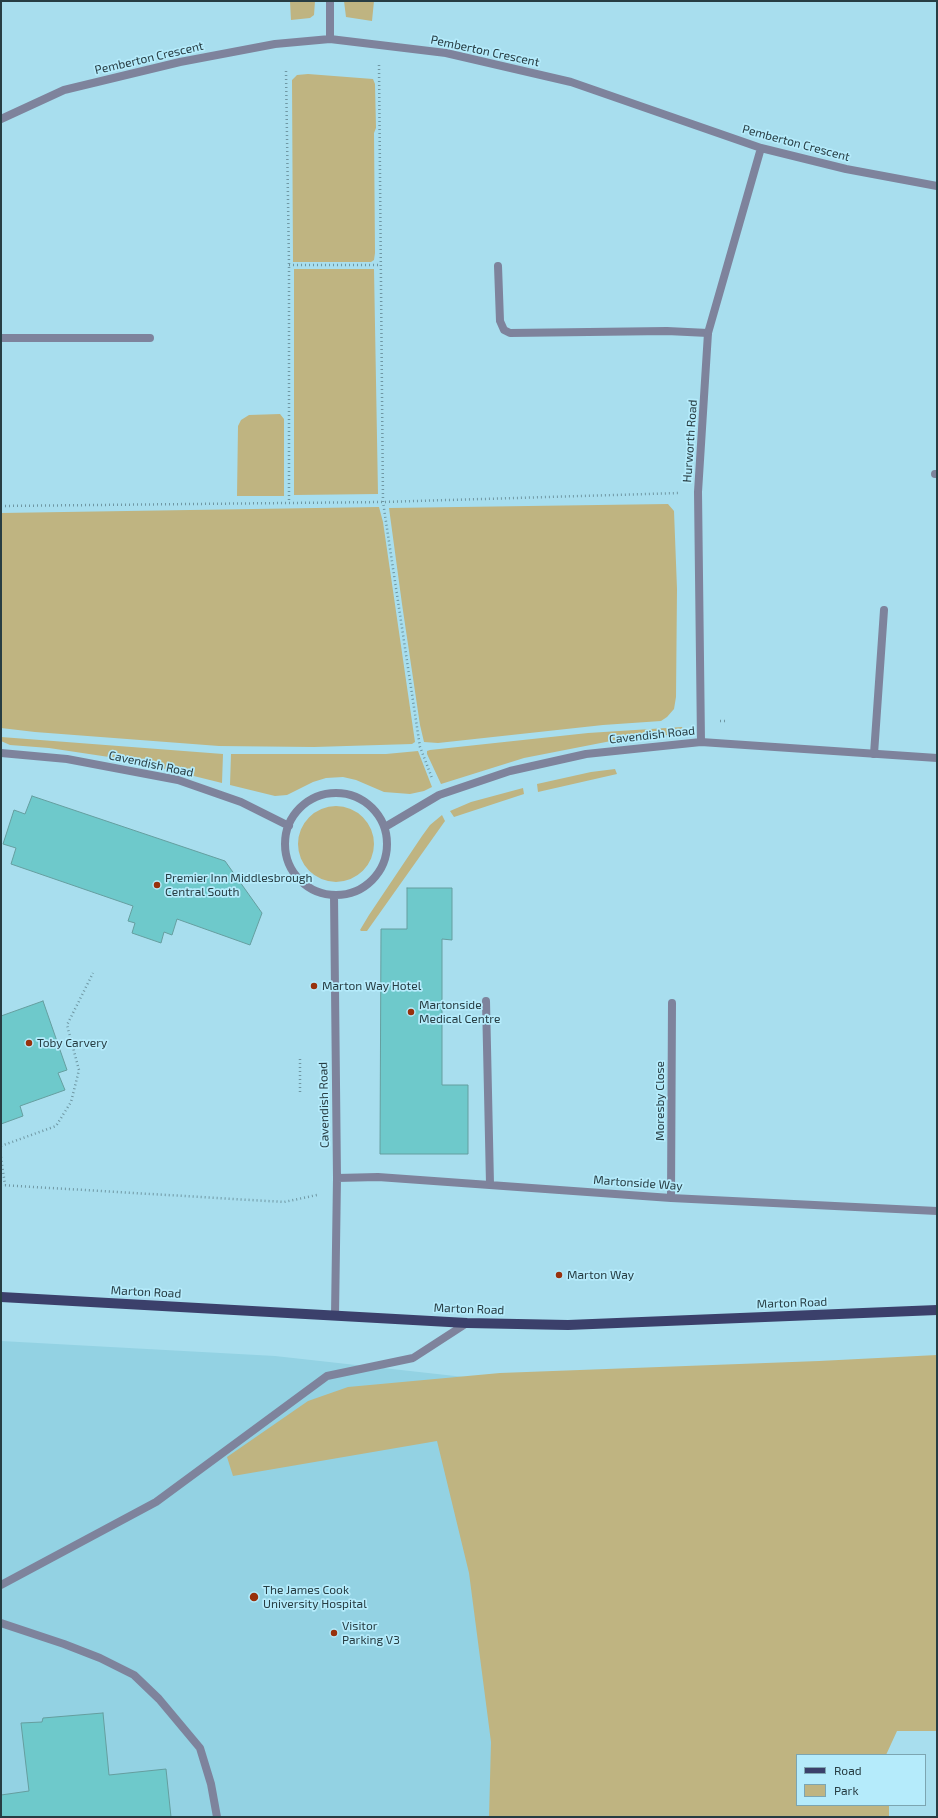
<!DOCTYPE html>
<style>
body{margin:0}
#map{position:relative;width:938px;height:1818px;overflow:hidden;background:#a8deee;font-family:"Exo 2",sans-serif}
canvas{display:block}
.frame{position:absolute;inset:0;border:2px solid #273d43;pointer-events:none}
.legend{position:absolute;left:796px;top:1754px;width:130px;height:52px;box-sizing:border-box;background:#b5ebfb;border:1px solid #7ca5b1;margin:0;padding:5px 7px;list-style:none;font-size:12px;color:#273d43}
.legend li{display:flex;align-items:center;gap:8px;height:20px}
.legend b{width:20px;border:1px solid #7ca5b1}
</style>
<div id="map">
<canvas width="938" height="1818"></canvas>
<div class="frame"></div>
<ul class="legend">
<li><b style="height:5px;background:#3b406b"></b>Road</li>
<li><b style="height:11px;background:#bfb481"></b>Park</li>
</ul>
</div>
<script>
const context = document.querySelector('canvas').getContext('2d');
context.lineJoin = 'round';
function paint(path, color) {
  context.fillStyle = color;
  context.fill(path, 'evenodd');
}
function toPath(rows) {
  const path = new Path2D();
  for (const r of rows) {
    if (r.length === 3) {
      path.moveTo(r[0] + r[2], r[1]);
      path.arc(r[0], r[1], r[2], 0, 2 * Math.PI);
      continue;
    }
    path.moveTo(r[0], r[1]);
    for (let i = 2; i < r.length; i += 2) path.lineTo(r[i], r[i + 1]);
  }
  return path;
}
function stroke(path, color, width, dash) {
  context.strokeStyle = color;
  context.lineWidth = width;
  context.lineCap = dash ? 'butt' : 'round';
  context.setLineDash(dash || []);
  context.stroke(path);
}
function drawText(font, color, halo, rows, align = 'center') {
  context.font = font + ' "Exo 2",sans-serif';
  context.lineWidth = 3.5;
  context.setLineDash([]);
  context.textBaseline = 'middle';
  context.strokeStyle = halo;
  context.fillStyle = color;
  for (const [text, x, y, turn = 0] of rows) {
    context.save();
    context.translate(x, y);
    context.rotate((+turn || 0) * Math.PI / 180);
    context.textAlign = isNaN(turn) ? turn : align;
    if (halo) context.strokeText(text, 0, 0);
    context.fillText(text, 0, 0);
    context.restore();
  }
}
paint(toPath([
 [1,1341,275,1356,473,1378,539,1817,1,1817]
]), '#93d2e3');
paint(toPath([
 [290,1,315,1,314,15,310,18,291,20],
 [344,1,374,1,372,21,346,17],
 [308,74,373,79,375,84,376,128,374,133,375,253,374,260,371,262,293,262,292,80,297,75],
 [294,269,374,269,378,494,294,495],
 [280,414,284,419,284,496,237,496,238,426,241,420,249,415],
 [668,504,674,511,677,589,676,697,674,709,667,717,661,721,603,725,438,743,424,742,420,725,402,604,389,508],
 [379,507,383,522,415,742,412,744,314,747,219,746,35,732,1,728,1,513],
 [682,727,683,730,668,735,611,741,524,758,441,784,427,754,427,751,430,750,588,733],
 [1,737,223,754,222,783,129,760,49,748,10,745,1,741],
 [418,751,432,787,424,791,410,794,384,792,356,780,343,777,326,778,313,782,287,795,275,796,230,785,231,754,386,754],
 [615,769,617,774,538,792,537,784,591,772],
 [523,788,524,794,454,817,450,811,471,802],
 [336,844,38],
 [442,815,445,821,367,931,361,931,360,930,369,915,422,836,430,825],
 [937,1355,937,1731,897,1731,886,1755,797,1755,797,1805,889,1805,889,1817,489,1817,491,1742,469,1573,437,1441,233,1476,227,1457,308,1401,348,1387,500,1373,819,1361]
]), '#bfb481');
const building = toPath([
 [32,796,225,861,262,913,250,945,177,919,172,935,164,932,161,943,132,933,135,923,128,921,133,906,11,864,16,848,3,844,14,810,25,814,32,796],
 [407,888,452,888,452,940,442,939,442,1085,468,1085,468,1154,380,1154,381,929,407,929,407,888],
 [43,1001,67,1070,58,1073,65,1090,20,1106,23,1116,1,1124,1,1016,43,1001],
 [103,1713,109,1775,166,1769,171,1817,1,1817,1,1795,29,1791,21,1723,42,1722,43,1718,103,1713]
]);
paint(building, '#6ec9cb');
stroke(building, '#659e9f', 1);
stroke(toPath([
 [379,65,383,502,420,747,432,778],
 [286,71,289,265,289,503],
 [289,265,381,265],
 [1,506,383,502,680,493],
 [720,721,727,721],
 [300,1059,300,1095],
 [1,1146,56,1126,71,1102,79,1070,67,1025,93,973],
 [1,1157,5,1185],
 [1,1185,284,1202,317,1195]
]), '#6f97a3', 2.5, [1, 3]);
stroke(toPath([
 [498,266,500,321,504,330,510,333,667,331,708,333],
 [1,338,150,338],
 [874,754,884,610],
 [1,1585,156,1502,327,1376,413,1358,467,1323],
 [1,1623,64,1644,100,1658,134,1675,159,1699,200,1748,211,1784,217,1817]
]), '#7e839c', 8);
stroke(toPath([
 [330,1,330,39],
 [1,119,64,90,180,62,275,44,330,39,446,53,571,82,761,148,846,169,937,186],
 [935,474,937,474],
 [701,742,698,492,708,333,761,148],
 [1,753,67,759,178,780,241,802,289,826],
 [336,844,51],
 [385,827,439,795,510,771,586,754,701,742,937,758],
 [334,895,337,1178,335,1315],
 [486,1001,490,1184],
 [337,1178,378,1177,671,1198,937,1211],
 [671,1198,672,1003]
]), '#7e839c', 8);
stroke(toPath([
 [1,1297,467,1323,568,1325,937,1310]
]), '#3b406b', 10);
for (const [x, y, r, color] of [
 [157,885,4,"#98310c"],
 [314,986,4,"#98310c"],
 [411,1012,4,"#98310c"],
 [29,1043,4,"#98310c"],
 [559,1275,4,"#98310c"],
 [254,1597,5,"#98310c"],
 [334,1633,4,"#98310c"]
]) {
  const dot = new Path2D();
  dot.arc(x, y, r, 0, 2 * Math.PI);
  context.fillStyle = color;
  context.fill(dot);
  stroke(dot, '#b5ebfb', 1.5);
}
drawText('12px', '#273d43', '#b5ebfb', [
 ["Pemberton Crescent",485,51,12],
 ["Pemberton Crescent",149,58,-13],
 ["Pemberton Crescent",796,143,15],
 ["Hurworth Road",690,441,-86],
 ["Cavendish Road",652,735,-6],
 ["Cavendish Road",151,764,12],
 ["Moresby Close",660,1101,-90],
 ["Cavendish Road",324,1105,-91],
 ["Martonside Way",638,1183,4],
 ["Marton Road",146,1292,3],
 ["Marton Road",792,1303,-2],
 ["Marton Road",469,1309,2]
]);
drawText('12px', '#273d43', '#b5ebfb', [
 ["Premier Inn Middlesbrough",165,878],
 ["Central South",165,892],
 ["Marton Way Hotel",322,986],
 ["Martonside",419,1005],
 ["Medical Centre",419,1019],
 ["Toby Carvery",37,1043],
 ["Marton Way",567,1275],
 ["The James Cook",263,1590],
 ["University Hospital",263,1604],
 ["Visitor",342,1626],
 ["Parking V3",342,1640]
], 'left');
</script>
